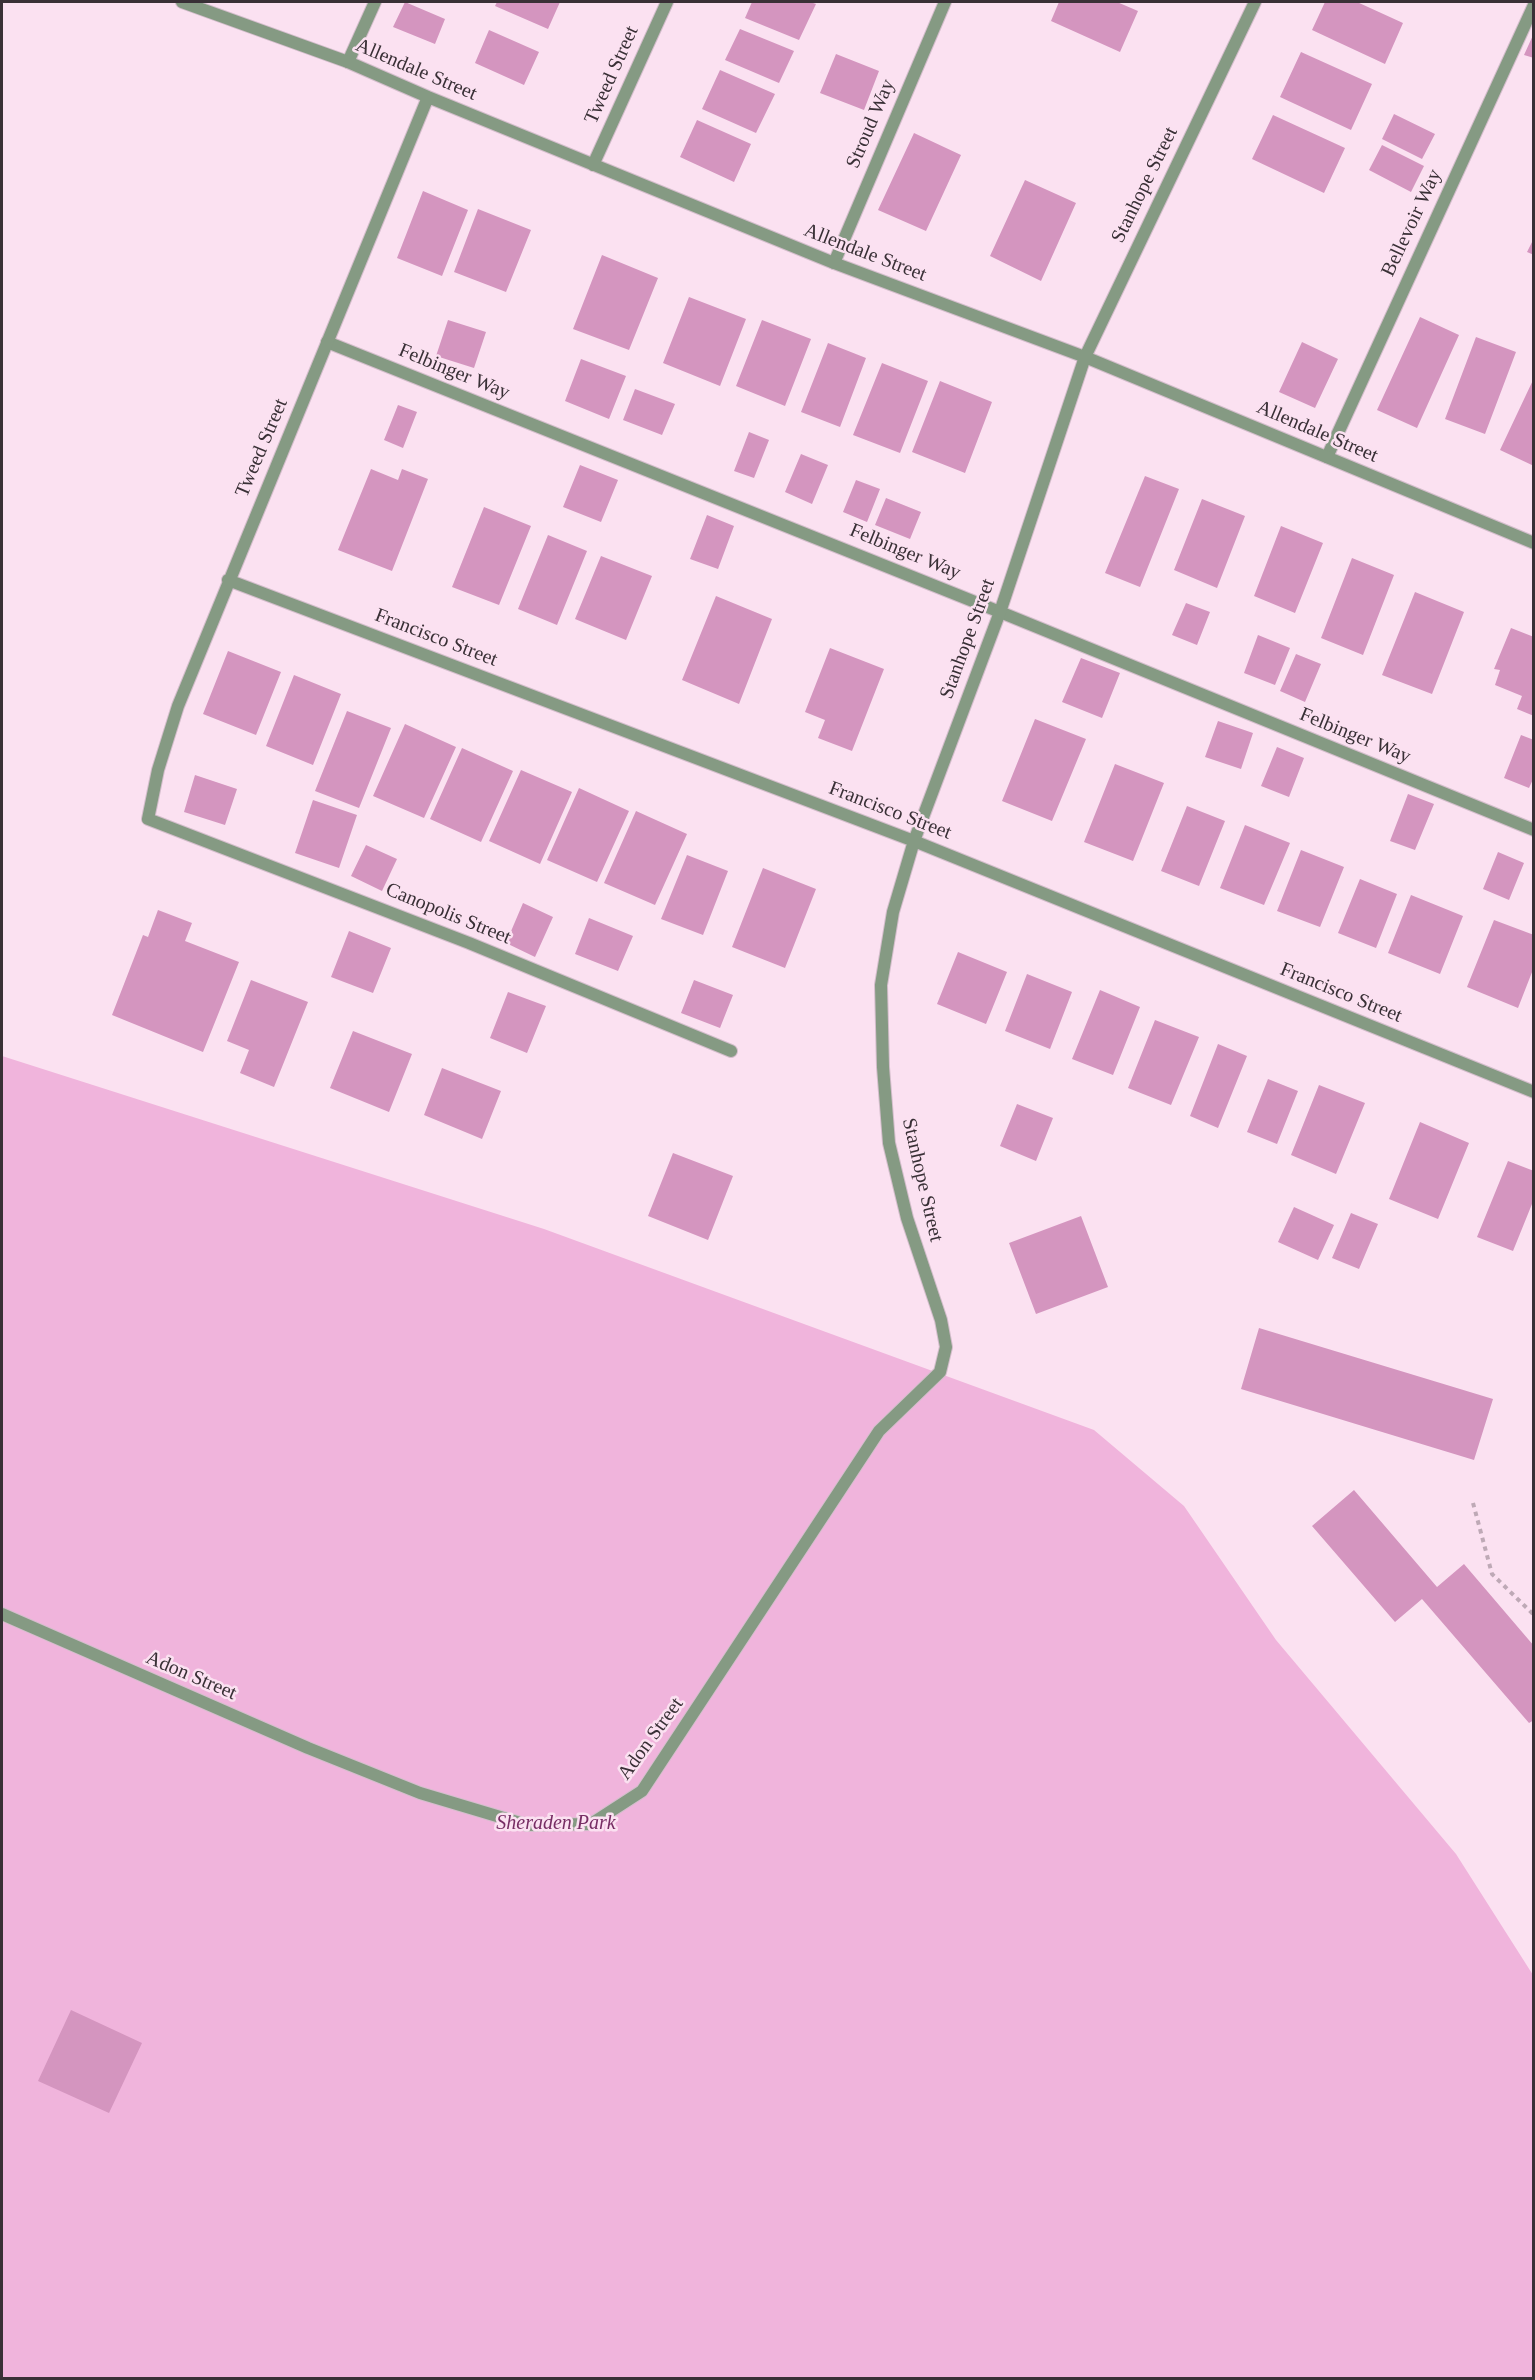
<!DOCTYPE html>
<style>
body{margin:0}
#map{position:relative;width:1535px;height:2380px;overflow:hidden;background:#fbe1f1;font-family:"Times New Roman",serif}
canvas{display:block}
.frame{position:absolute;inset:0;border:3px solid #393036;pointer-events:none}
</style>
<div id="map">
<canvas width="1535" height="2380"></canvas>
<div class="frame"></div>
</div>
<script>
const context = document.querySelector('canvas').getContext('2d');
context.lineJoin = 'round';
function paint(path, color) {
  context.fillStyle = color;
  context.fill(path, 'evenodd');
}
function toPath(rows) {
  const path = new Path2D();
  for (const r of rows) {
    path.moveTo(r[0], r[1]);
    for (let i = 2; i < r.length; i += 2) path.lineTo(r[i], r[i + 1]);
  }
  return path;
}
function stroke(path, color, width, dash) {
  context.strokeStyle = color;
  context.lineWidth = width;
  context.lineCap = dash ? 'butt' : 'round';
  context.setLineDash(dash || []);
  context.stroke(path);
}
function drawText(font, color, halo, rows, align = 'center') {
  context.font = font + ' "Times New Roman",serif';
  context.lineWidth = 5;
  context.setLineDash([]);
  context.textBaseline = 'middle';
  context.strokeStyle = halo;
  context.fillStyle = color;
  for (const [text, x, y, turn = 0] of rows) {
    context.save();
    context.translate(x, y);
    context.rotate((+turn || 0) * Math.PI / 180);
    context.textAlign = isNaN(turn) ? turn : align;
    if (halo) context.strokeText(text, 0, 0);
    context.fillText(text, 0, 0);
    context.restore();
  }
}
paint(toPath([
 [2,1056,544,1229,1094,1430,1184,1506,1276,1640,1456,1854,1533,1975,1533,2378,2,2378]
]), '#f0b4dc');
paint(toPath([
 [405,2,445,19,435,44,393,27],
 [497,2,560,2,548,29,495,6],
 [752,2,810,2,816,4,799,40,745,18],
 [1059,2,1117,2,1138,11,1120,52,1051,21],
 [1325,2,1357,2,1403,23,1385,64,1312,30],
 [740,29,794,51,779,83,725,60],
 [489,30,539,52,524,85,475,63],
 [1534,33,1534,58,1524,55],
 [1301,52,1372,84,1351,130,1280,97],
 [836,54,879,71,864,110,820,93],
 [720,70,775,94,756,133,702,109],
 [1394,114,1435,134,1422,159,1382,139],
 [1273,115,1345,148,1324,193,1252,159],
 [697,120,751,144,734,182,680,157],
 [914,133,961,155,926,231,878,210],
 [1382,145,1424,166,1411,192,1369,170],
 [1025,180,1076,203,1041,281,990,256],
 [423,191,468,210,442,276,397,258],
 [478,209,531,230,506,292,454,272],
 [1534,238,1534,255,1527,252],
 [602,255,658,278,629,350,573,329],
 [689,297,746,319,720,386,663,363],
 [1420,317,1459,335,1417,428,1377,410],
 [448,320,486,332,474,368,436,356],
 [762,320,811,339,785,406,736,386],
 [1476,337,1516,352,1485,434,1445,419],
 [1302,342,1338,359,1315,408,1279,392],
 [828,343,866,358,840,427,801,412],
 [581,359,626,376,609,419,565,401],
 [882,363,928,381,900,453,853,435],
 [1534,378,1534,466,1500,450],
 [940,381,992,402,965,473,912,452],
 [635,389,675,404,662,435,623,420],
 [398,405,417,412,403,448,384,440],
 [749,432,769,440,754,478,734,471],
 [801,454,828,465,812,504,785,492],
 [580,465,618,480,601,522,563,507],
 [371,469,398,480,402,469,428,479,392,571,338,550],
 [1145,476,1179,489,1140,587,1105,573],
 [856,480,880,489,867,522,843,512],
 [886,498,921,512,910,539,875,525],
 [1202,499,1245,516,1217,588,1174,570],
 [484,507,531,526,499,605,452,587],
 [707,515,734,526,718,569,690,559],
 [1281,526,1323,543,1295,613,1254,596],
 [548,535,587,551,557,625,518,609],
 [601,556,652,576,626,640,575,619],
 [1352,558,1394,575,1363,655,1321,638],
 [1415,592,1464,612,1432,694,1382,675],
 [716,596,772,619,739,704,682,680],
 [1186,603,1210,612,1197,645,1172,635],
 [1511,628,1534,637,1534,716,1517,709,1522,696,1495,685,1500,670,1494,669],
 [1258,635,1290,648,1275,685,1244,673],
 [830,648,884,669,852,751,818,738,825,720,805,712],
 [228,651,281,672,256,735,203,714],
 [1296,654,1321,664,1305,702,1280,691],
 [1081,658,1120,673,1102,718,1062,702],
 [294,675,341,694,313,765,266,746],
 [347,711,391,728,359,808,315,791],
 [1035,719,1086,739,1052,821,1002,801],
 [1218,721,1253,733,1241,769,1205,757],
 [405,724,456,747,424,818,373,796],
 [1521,735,1534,740,1534,777,1529,788,1504,778],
 [1277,747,1304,758,1289,797,1261,786],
 [462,748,513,771,481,842,430,819],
 [1115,764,1164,783,1133,861,1084,842],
 [521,770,572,792,540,864,489,841],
 [195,775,237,789,225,825,184,812],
 [579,788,629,811,597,882,547,860],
 [1408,794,1434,804,1415,850,1390,841],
 [313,800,357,815,339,868,295,853],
 [1187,806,1225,821,1199,886,1161,871],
 [636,811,687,834,655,905,604,883],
 [1245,825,1290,843,1264,905,1220,888],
 [366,845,397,859,382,891,351,876],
 [1301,850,1344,867,1320,927,1277,911],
 [1498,852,1524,863,1509,900,1483,889],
 [687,855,728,871,703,935,661,919],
 [763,868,816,889,785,968,732,947],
 [1360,879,1397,894,1376,948,1338,933],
 [1411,895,1463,916,1440,974,1388,953],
 [523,903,553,917,535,957,506,943],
 [158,910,192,923,185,941,239,962,203,1052,112,1015,143,935,148,937],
 [589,918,633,936,618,971,575,954],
 [1494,920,1534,935,1534,967,1518,1008,1467,987],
 [349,931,391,948,373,993,331,977],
 [958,952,1007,972,986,1024,937,1004],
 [1027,974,1072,992,1050,1049,1005,1031],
 [251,980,308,1002,274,1087,240,1073,249,1050,227,1041],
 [694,980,733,995,720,1028,681,1013],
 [1100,990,1140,1007,1113,1075,1072,1059],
 [508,992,546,1006,527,1053,490,1038],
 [1155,1020,1199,1037,1171,1105,1128,1088],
 [353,1031,412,1054,389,1112,330,1088],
 [1218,1044,1247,1056,1218,1128,1190,1116],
 [442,1068,501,1091,482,1139,424,1115],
 [1268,1079,1298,1091,1277,1144,1247,1132],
 [1319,1085,1365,1103,1336,1174,1291,1155],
 [1017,1104,1053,1118,1036,1161,1000,1146],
 [1420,1122,1469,1143,1438,1219,1389,1199],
 [673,1153,733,1176,708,1240,648,1216],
 [1508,1161,1534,1171,1534,1199,1513,1251,1477,1237],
 [1294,1207,1334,1225,1318,1260,1278,1242],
 [1351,1213,1378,1224,1359,1269,1332,1258],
 [1081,1216,1108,1287,1036,1314,1009,1243],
 [1259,1328,1493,1399,1474,1460,1241,1389],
 [1354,1490,1437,1587,1464,1564,1534,1646,1534,1720,1529,1723,1422,1599,1395,1622,1312,1526],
 [71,2010,142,2043,109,2113,38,2081]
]), '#d495bf');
const lane = toPath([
 [348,62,375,2],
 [834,263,945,2],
 [327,342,1000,612,1534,830],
 [1327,457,1534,5]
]);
const street = toPath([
 [182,2,348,62,428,97,834,263,1085,357,1534,543],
 [428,97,178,706,158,770,148,819,469,943,731,1051],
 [593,165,667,2],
 [228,580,914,841,1534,1092],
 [2,1614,308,1748,420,1793,527,1825,591,1824,642,1791,879,1431,940,1372,946,1347,941,1320,907,1218,889,1143,883,1067,881,985,893,912,914,841,1000,612,1085,357,1255,2]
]);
stroke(lane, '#d4becc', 14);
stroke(street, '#d4becc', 14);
stroke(toPath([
 [1473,1503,1492,1574,1534,1615]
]), '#bea9b6', 4, [4.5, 4.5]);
stroke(lane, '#859a83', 12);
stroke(street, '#859a83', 12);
drawText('20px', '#393036', '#fbe1f1', [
 ["Allendale Street",416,70,23],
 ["Tweed Street",612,75,-66],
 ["Stroud Way",871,124,-67],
 ["Stanhope Street",1145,185,-64],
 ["Bellevoir Way",1412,223,-65],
 ["Allendale Street",865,253,21],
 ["Felbinger Way",454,372,22],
 ["Allendale Street",1317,432,23],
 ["Tweed Street",262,448,-67],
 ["Felbinger Way",905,552,22],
 ["Francisco Street",436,638,21],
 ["Stanhope Street",968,639,-70],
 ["Felbinger Way",1355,736,22],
 ["Francisco Street",890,811,21],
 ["Canopolis Street",448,914,22],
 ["Francisco Street",1341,993,22],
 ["Stanhope Street",922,1180,77],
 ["Adon Street",191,1676,23],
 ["Adon Street",651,1739,-54]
]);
drawText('italic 20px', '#772d64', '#fbe1f1', [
 ["Sheraden Park",556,1824]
]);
</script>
